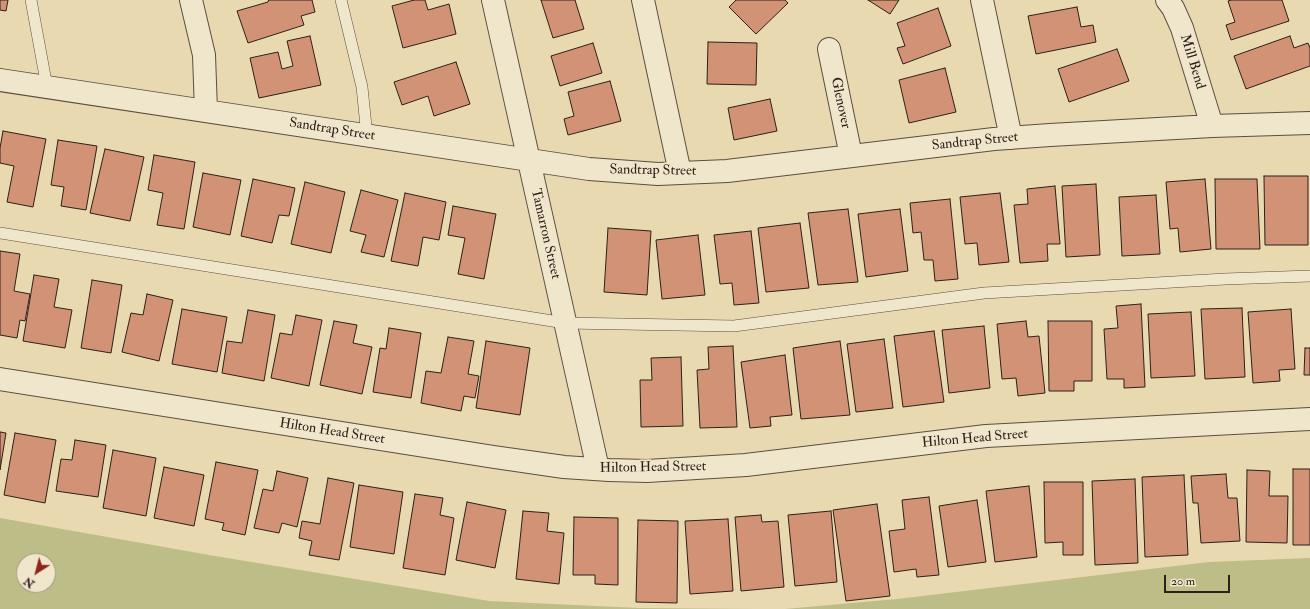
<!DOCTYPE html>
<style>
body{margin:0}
#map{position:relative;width:1310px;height:609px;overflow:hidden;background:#e8d9b1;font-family:"IM FELL Double Pica",serif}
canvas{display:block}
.north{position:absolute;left:16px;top:553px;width:40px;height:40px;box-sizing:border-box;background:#f0e6cc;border:1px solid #a29784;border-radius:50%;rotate:216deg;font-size:11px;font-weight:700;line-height:16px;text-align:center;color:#2d2019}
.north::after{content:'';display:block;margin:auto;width:14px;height:18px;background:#8f2418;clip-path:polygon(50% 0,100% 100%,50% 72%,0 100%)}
.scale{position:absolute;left:1164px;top:575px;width:66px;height:18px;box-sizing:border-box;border:2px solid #2d2019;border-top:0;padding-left:5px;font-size:12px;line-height:14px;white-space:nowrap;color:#2d2019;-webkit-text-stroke:3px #f0e6cc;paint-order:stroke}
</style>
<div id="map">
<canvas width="1310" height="609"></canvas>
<div class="north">N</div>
<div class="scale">20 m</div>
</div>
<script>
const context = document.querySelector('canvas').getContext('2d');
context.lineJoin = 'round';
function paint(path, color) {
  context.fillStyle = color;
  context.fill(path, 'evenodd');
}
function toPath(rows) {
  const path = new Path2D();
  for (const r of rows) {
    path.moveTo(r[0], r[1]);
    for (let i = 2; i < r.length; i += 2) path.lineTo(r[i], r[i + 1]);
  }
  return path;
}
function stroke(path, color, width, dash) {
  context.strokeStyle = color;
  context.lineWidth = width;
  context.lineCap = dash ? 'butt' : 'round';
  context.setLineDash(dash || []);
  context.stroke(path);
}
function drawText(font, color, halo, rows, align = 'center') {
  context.font = font + ' "IM FELL Double Pica",serif';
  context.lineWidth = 3.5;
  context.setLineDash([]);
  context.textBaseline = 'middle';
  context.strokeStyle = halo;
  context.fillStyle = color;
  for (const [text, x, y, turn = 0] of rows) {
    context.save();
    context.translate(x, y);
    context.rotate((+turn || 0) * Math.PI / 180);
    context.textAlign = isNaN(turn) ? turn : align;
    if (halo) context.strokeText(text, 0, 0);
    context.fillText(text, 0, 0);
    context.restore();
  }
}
paint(toPath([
 [0,518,215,556,489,601,638,608,753,609,0,609],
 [24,561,48,561,48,585,24,585],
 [1310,558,1310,609,785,609,897,599,1209,562]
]), '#bdbd87');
const building = toPath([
 [0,0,8,0,6,11,0,10,0,0],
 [269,0,312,0,315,12,301,16,304,25,248,43,237,11,268,2,268,1,269,0],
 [414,0,425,0,428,10,449,4,456,34,403,48,392,6,414,0],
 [541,0,575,0,584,29,553,38,541,0],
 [736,0,785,0,788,3,756,34,729,7,736,0],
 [868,0,899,0,890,14,868,0],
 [1231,0,1282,0,1289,21,1231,40,1226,25,1235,22,1228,1,1231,0],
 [1077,7,1081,27,1093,25,1096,42,1036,54,1028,16,1077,7],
 [938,8,951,46,903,64,897,48,905,46,897,23,938,8],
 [310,36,321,85,259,98,250,58,278,52,282,69,293,66,287,41,310,36],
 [1290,36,1294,48,1308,43,1310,48,1310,66,1246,89,1234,56,1290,36],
 [708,42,757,43,756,85,707,84,708,42],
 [593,43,602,73,560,86,551,56,593,43],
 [1117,49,1129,81,1069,102,1058,69,1117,49],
 [456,62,470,104,434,116,428,96,402,105,394,82,456,62],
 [945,68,956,112,909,123,899,80,945,68],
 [610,81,621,121,568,135,564,119,574,116,568,92,610,81],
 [770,99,777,131,734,140,728,108,770,99],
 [3,131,46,139,33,207,7,202,14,166,0,163,0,148,3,131],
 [58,140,97,146,86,210,61,206,64,187,51,185,58,140],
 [105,149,144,157,130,221,90,213,105,149],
 [154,155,195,162,184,229,157,225,163,193,148,190,154,155],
 [203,173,241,180,230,235,193,227,203,173],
 [1264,176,1308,176,1308,245,1265,245,1264,176],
 [253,179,295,188,289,216,279,215,272,243,241,236,253,179],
 [1205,179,1211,249,1180,252,1178,228,1170,229,1166,182,1205,179],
 [1215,179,1257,179,1260,249,1216,249,1215,179],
 [305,182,345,192,331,253,291,244,305,182],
 [1096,184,1100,255,1066,257,1062,186,1096,184],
 [1055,186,1060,244,1047,244,1048,261,1020,263,1014,205,1028,204,1027,189,1055,186],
 [361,190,398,200,384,257,361,252,366,235,350,231,361,190],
 [405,193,446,202,439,240,423,237,418,266,391,261,405,193],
 [1000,193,1009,262,979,265,977,243,965,244,960,197,1000,193],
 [1156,195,1160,254,1122,256,1119,197,1156,195],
 [950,199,958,279,935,281,933,260,924,260,921,232,913,233,910,203,950,199],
 [453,206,496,214,484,279,458,274,465,238,448,235,453,206],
 [848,209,858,282,818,285,808,213,848,209],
 [900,209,908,271,866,277,858,214,900,209],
 [800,223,809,288,766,292,758,228,800,223],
 [608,228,651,231,647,295,604,292,608,228],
 [751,231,759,303,734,305,732,283,720,284,714,235,751,231],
 [698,235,705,295,662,299,656,240,698,235],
 [0,251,20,254,14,291,30,294,25,321,20,320,17,338,0,335,0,251],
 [34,275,59,279,54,307,72,310,65,348,23,341,34,275],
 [92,280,122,285,111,353,81,348,92,280],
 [147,294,173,300,159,361,122,352,131,313,143,315,147,294],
 [1141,304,1145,387,1124,388,1124,379,1107,379,1104,329,1118,328,1116,306,1141,304],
 [1242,308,1245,377,1205,379,1201,309,1242,308],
 [182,309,227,317,217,372,172,364,182,309],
 [1291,309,1295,369,1279,370,1280,381,1253,383,1248,312,1291,309],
 [248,310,275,315,264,381,222,373,227,341,242,343,248,310],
 [1191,312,1195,376,1151,378,1148,314,1191,312],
 [296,315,322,320,309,386,271,378,280,333,292,335,296,315],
 [334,321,357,325,353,343,372,347,362,394,320,385,334,321],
 [1026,321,1028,337,1039,336,1045,393,1018,396,1016,378,1002,379,997,324,1026,321],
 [1048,321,1092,321,1092,381,1074,381,1074,391,1049,391,1048,321],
 [984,326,990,388,949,393,942,330,984,326],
 [389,328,421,333,411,398,373,392,380,348,386,349,389,328],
 [934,331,944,402,903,407,894,336,934,331],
 [448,337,474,341,468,374,479,376,475,398,464,396,461,411,421,403,426,371,441,373,448,337],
 [884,339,893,408,856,412,847,344,884,339],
 [486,341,530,348,520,415,476,408,486,341],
 [840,341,850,415,801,419,793,348,840,341],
 [733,346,737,427,700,428,697,370,709,369,708,347,733,346],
 [1305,348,1310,348,1310,375,1304,375,1305,348],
 [785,355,792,415,770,417,771,426,750,428,741,362,785,355],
 [681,357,683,426,641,427,640,380,652,380,651,358,681,357],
 [0,432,6,433,0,470,0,432],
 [15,433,56,440,45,503,4,495,15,433],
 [75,440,106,445,98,497,56,491,61,459,72,460,75,440],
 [113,450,156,458,146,516,103,508,113,450],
 [216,462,258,470,245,535,222,530,224,523,205,519,216,462],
 [164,467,204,475,194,526,154,518,164,467],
 [1293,469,1310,469,1310,545,1293,545,1293,469],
 [1247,470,1270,471,1269,496,1288,496,1287,543,1246,542,1247,470],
 [277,471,308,478,297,527,282,523,279,533,254,528,263,489,273,491,277,471],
 [1226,474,1228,498,1237,498,1240,541,1201,543,1198,503,1193,503,1191,476,1226,474],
 [1184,475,1188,555,1145,557,1142,477,1184,475],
 [328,478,354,483,339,560,309,555,312,541,299,538,302,521,320,524,328,478],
 [1135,479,1138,563,1095,565,1092,481,1135,479],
 [1044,482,1083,482,1083,555,1063,555,1063,542,1045,543,1044,482],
 [359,485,403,492,394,554,350,547,359,485],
 [1029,486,1037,557,995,562,986,491,1029,486],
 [415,494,443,498,440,515,454,518,445,575,403,568,415,494],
 [929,497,939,575,917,577,916,569,894,572,889,531,905,529,902,500,929,497],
 [977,500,986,562,948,567,939,506,977,500],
 [467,502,506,510,495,568,456,560,467,502],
 [877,504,890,596,846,601,833,510,877,504],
 [523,511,549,513,547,531,564,533,559,584,516,579,523,511],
 [831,511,837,582,795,586,788,515,831,511],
 [761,515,762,522,778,521,784,587,741,591,735,517,761,515],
 [574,517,618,518,618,585,595,584,595,575,573,575,574,517],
 [728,519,733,591,690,594,685,521,728,519],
 [638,520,678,521,677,603,636,602,638,520]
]);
paint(building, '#d19276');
stroke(building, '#2d2019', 1);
const lane = toPath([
 [31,0,47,87],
 [341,0,362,87,367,136],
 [0,233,565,323,734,326,984,293,1225,279,1310,276]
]);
const street = toPath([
 [191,0,204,55,206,111],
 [493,0,598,469],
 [643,0,680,173],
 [982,0,1011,138],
 [1167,0,1173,8,1182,28,1212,126],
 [829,49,851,156],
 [0,80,589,169,658,174,727,171,994,139,1050,135,1212,126,1310,123],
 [0,379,494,457,564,467,609,470,647,471,746,465,986,436,1310,419]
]);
stroke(lane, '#5c4e3f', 12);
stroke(street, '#5c4e3f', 24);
stroke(lane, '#f0e6cc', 11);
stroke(street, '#f0e6cc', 22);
drawText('14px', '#2d2019', '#f0e6cc', [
 ["Mill Bend",1192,62,73],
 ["Glenover",840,103,78],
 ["Sandtrap Street",332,130,9],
 ["Sandtrap Street",975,142,-6],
 ["Sandtrap Street",653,171,1],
 ["Tamarron Street",545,234,77],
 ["Hilton Head Street",332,432,9],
 ["Hilton Head Street",975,439,-5],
 ["Hilton Head Street",653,468,-1]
]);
</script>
